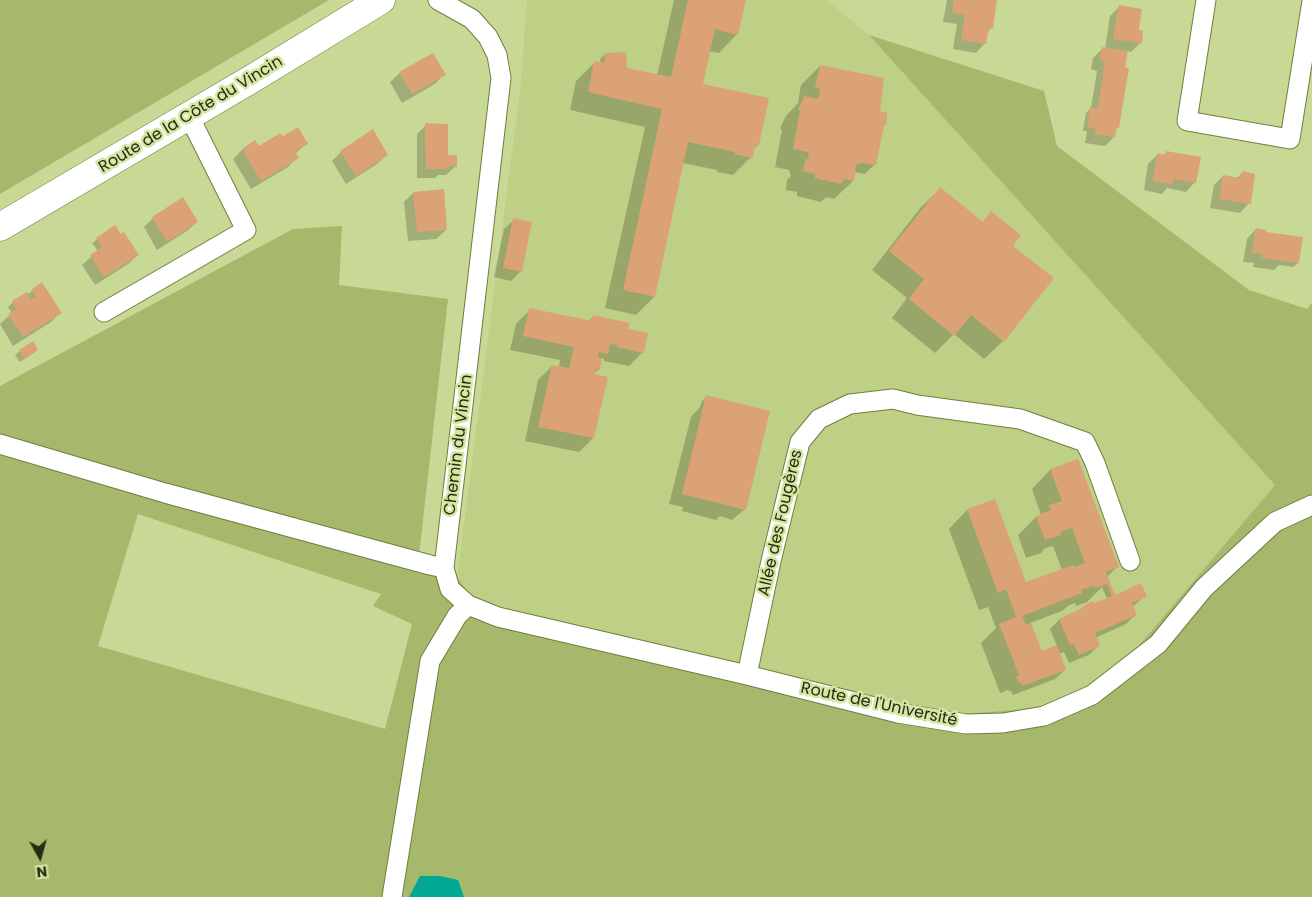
<!DOCTYPE html>
<meta charset="utf-8">
<style>
body{margin:0}
#map{position:relative;width:1312px;height:897px;overflow:hidden;background:#c8d995;font-family:Poppins,sans-serif}
canvas{display:block}
.north{position:absolute;left:15px;top:832px;width:50px;height:50px;-webkit-text-stroke:4px #d4e6a2;paint-order:stroke;rotate:173deg;font-size:14px;font-weight:700;line-height:20px;text-align:center;color:#262c11}
.north::after{content:'';display:block;margin:auto;width:18px;height:22px;background:#262c11;clip-path:polygon(50% 0,100% 100%,50% 72%,0 100%)}
</style>
<div id="map">
<canvas width="1312" height="897"></canvas>
<div class="north">N</div>
</div>
<script>
const context = document.querySelector('canvas').getContext('2d');
context.lineJoin = 'round';
function paint(path, color) {
  context.fillStyle = color;
  context.fill(path, 'evenodd');
}
function toPath(rows) {
  const path = new Path2D();
  for (const r of rows) {
    path.moveTo(r[0], r[1]);
    for (let i = 2; i < r.length; i += 2) path.lineTo(r[i], r[i + 1]);
  }
  return path;
}
function stroke(path, color, width, dash) {
  context.strokeStyle = color;
  context.lineWidth = width;
  context.lineCap = dash ? 'butt' : 'round';
  context.setLineDash(dash || []);
  context.stroke(path);
}
function drawText(font, color, halo, rows, align = 'center') {
  context.font = font + ' Poppins,sans-serif';
  context.lineWidth = 5;
  context.setLineDash([]);
  context.textBaseline = 'middle';
  context.strokeStyle = halo;
  context.fillStyle = color;
  for (const [text, x, y, turn = 0] of rows) {
    context.save();
    context.translate(x, y);
    context.rotate((+turn || 0) * Math.PI / 180);
    context.textAlign = isNaN(turn) ? turn : align;
    if (halo) context.strokeText(text, 0, 0);
    context.fillText(text, 0, 0);
    context.restore();
  }
}
paint(toPath([
 [527,0,827,0,869,35,1275,485,1131,655,1087,687,1038,708,950,715,725,668,476,601,457,578,521,82]
]), '#bed085');
paint(toPath([
 [0,0,329,0,0,194],
 [869,35,1044,91,1057,146,1249,290,1307,309,1312,303,1312,897,0,897,0,386,293,229,342,226,339,285,448,299,417,573,457,578,476,601,725,668,894,701,950,715,1038,708,1087,687,1131,655,1275,485],
 [138,514,381,594,373,606,412,624,385,729,98,646]
]), '#a5b86c');
paint(toPath([
 [420,876,440,876,458,880,464,897,409,897]
]), '#00a894');
paint(toPath([
 [674,0,744,0,737,34,719,53,709,51,701,84,758,145,753,149,751,157,733,175,717,172,717,170,683,163,654,297,636,315,605,308,645,127,570,110,576,81,595,62,601,64,600,59,605,54,626,69,657,76],
 [947,0,996,0,991,28,987,33,985,43,976,53,953,49,957,24,943,22],
 [1119,7,1138,30,1141,42,1131,52,1126,51,1118,127,1115,130,1114,137,1105,146,1085,143,1087,131,1083,131,1086,113,1091,108,1097,71,1091,69,1093,58,1103,48,1105,49,1110,16],
 [820,66,879,112,883,126,874,165,865,174,854,172,853,181,834,199,826,197,821,202,797,196,797,192,786,190,787,180,791,176,789,170,775,167,782,130,780,128,786,116,798,103,801,85],
 [400,73,444,74,435,84,402,103,390,82],
 [426,125,447,156,456,166,446,175,438,175,435,178,417,178,417,134],
 [283,138,307,143,295,154,297,157,288,167,251,189,233,159,242,150,255,142,258,148],
 [341,152,387,155,377,164,346,184,332,161],
 [1167,152,1195,182,1186,192,1167,188,1162,194,1144,190,1148,164,1158,154,1163,156],
 [1243,172,1249,203,1240,213,1210,208,1214,185,1223,176,1237,178],
 [940,189,982,223,991,213,1012,246,1003,341,984,359,954,334,935,353,892,318,907,298,872,270,921,207],
 [413,193,446,230,436,239,408,241,404,202],
 [153,218,197,222,187,231,157,250,144,227],
 [514,220,521,271,511,281,494,277,504,229],
 [114,227,138,255,128,264,95,285,82,265,98,251,92,243],
 [1256,229,1298,263,1293,267,1279,265,1274,270,1253,267,1254,263,1243,262,1247,239],
 [33,290,60,313,51,322,13,346,0,324,12,313,8,307,13,302,27,294,27,295],
 [530,310,588,322,593,317,627,330,643,352,629,366,604,361,604,359,601,358,599,369,593,375,606,378,593,438,579,452,525,441,538,380,552,366,559,367,560,360,510,350,516,324],
 [37,350,20,362,15,355,20,351],
 [707,397,745,509,732,520,720,516,716,520,682,511,683,507,669,504,691,417,700,407,702,401],
 [1077,460,1117,567,1107,577,1114,596,1145,596,1132,607,1135,615,1126,624,1095,638,1098,646,1089,655,1069,663,1064,652,1059,654,1065,670,1055,679,1013,695,1011,691,1009,691,1008,690,1000,693,981,643,996,628,988,607,979,610,949,529,967,510,995,500,1026,584,1062,570,1053,546,1045,548,1041,553,1026,558,1018,535,1036,517,1041,515,1032,489,1050,470],
 [1102,587,1107,599,1094,606,1083,607,1079,611,1059,620,1050,629,1057,646,1042,653,1030,623,1062,611,1068,606,1075,603,1076,606,1087,602]
]), '#0003');
paint(toPath([
 [688,0,746,0,738,35,715,29,703,84,769,98,759,145,755,145,753,158,735,154,735,152,688,142,655,297,623,290,662,109,588,92,594,61,605,63,604,53,626,52,627,68,671,77],
 [954,0,997,0,993,29,989,28,986,44,961,40,965,15,952,13],
 [1119,5,1142,9,1139,30,1143,31,1142,43,1113,39],
 [1102,47,1128,51,1125,67,1129,68,1119,128,1117,127,1115,137,1094,134,1095,128,1087,127,1090,107,1098,109,1105,61,1100,60],
 [433,53,446,75,412,94,399,72],
 [820,65,884,78,880,111,887,113,887,124,884,126,876,165,861,163,856,165,854,181,845,179,841,184,815,178,815,174,803,171,805,160,809,158,808,152,793,149,800,111,798,109,802,102,804,96,818,99,820,89,815,88],
 [425,123,448,124,448,155,457,155,457,167,447,166,446,169,426,169],
 [298,127,308,144,295,151,299,158,261,181,242,149,255,140,259,146,280,133,283,136],
 [373,129,388,155,356,176,340,151],
 [1166,151,1201,157,1196,183,1173,179,1173,185,1153,181,1157,153,1166,155],
 [1243,171,1255,174,1251,204,1219,199,1223,175,1240,178],
 [940,187,983,222,991,211,1021,235,1013,246,1054,278,1004,342,971,315,954,336,909,299,924,279,889,251],
 [444,189,447,230,417,232,413,192],
 [183,197,198,222,167,242,152,217],
 [513,218,532,222,522,272,503,268],
 [115,225,121,234,124,232,139,255,104,277,90,255,102,247,96,238],
 [1256,228,1266,230,1266,232,1303,237,1299,263,1262,258,1262,254,1252,253],
 [42,282,62,313,23,337,8,314,16,309,12,301,27,292,31,299,36,297,32,289],
 [529,308,592,321,593,315,630,323,628,329,648,333,644,353,617,347,617,345,610,344,608,354,599,352,598,357,602,358,600,370,596,369,595,374,608,377,594,438,538,427,552,365,569,368,574,347,523,336],
 [33,341,38,350,25,359,19,350],
 [706,395,770,411,746,510,682,494],
 [1078,459,1119,567,1106,572,1115,595,1141,583,1147,597,1132,603,1137,615,1095,633,1100,646,1079,655,1074,644,1070,645,1059,619,1083,608,1083,606,1093,601,1094,603,1112,596,1107,584,1095,588,1094,586,1081,590,1082,593,1022,616,1026,625,1031,623,1042,651,1057,645,1066,670,1022,686,1021,682,1018,683,1016,677,1019,675,999,624,1016,617,1006,589,998,593,967,509,995,499,1026,582,1073,565,1074,567,1085,563,1072,528,1060,532,1061,535,1045,540,1036,516,1051,510,1049,505,1062,501,1050,469]
]), '#dba375');
const street = toPath([
 [1206,0,1187,121,1290,139,1312,1],
 [104,312,246,230,189,116],
 [0,444,165,493,430,565,444,568],
 [468,605,498,617,747,675,898,713,966,724,1003,723,1044,716,1092,695,1158,644,1204,588,1275,522,1312,505],
 [747,675,771,561,800,442,819,419,850,404,893,399,917,405,1020,419,1085,442,1095,463,1130,561],
 [392,897,430,661,457,616,468,605,450,589,444,568,501,78,497,55,488,37,472,19,438,0]
]);
const secondary = toPath([
 [0,227,255,77,381,0]
]);
stroke(street, '#707f3e', 21);
stroke(secondary, '#707f3e', 29);
stroke(street, '#fff', 19);
stroke(secondary, '#fff', 28);
drawText('16px', '#262c11', '#d4e6a2', [
 ["Route de la Côte du Vincin",191,115,-31],
 ["Chemin du Vincin",459,445,-83],
 ["Allée des Fougères",781,523,-77],
 ["Route de l'Université",879,705,12]
]);
</script>
